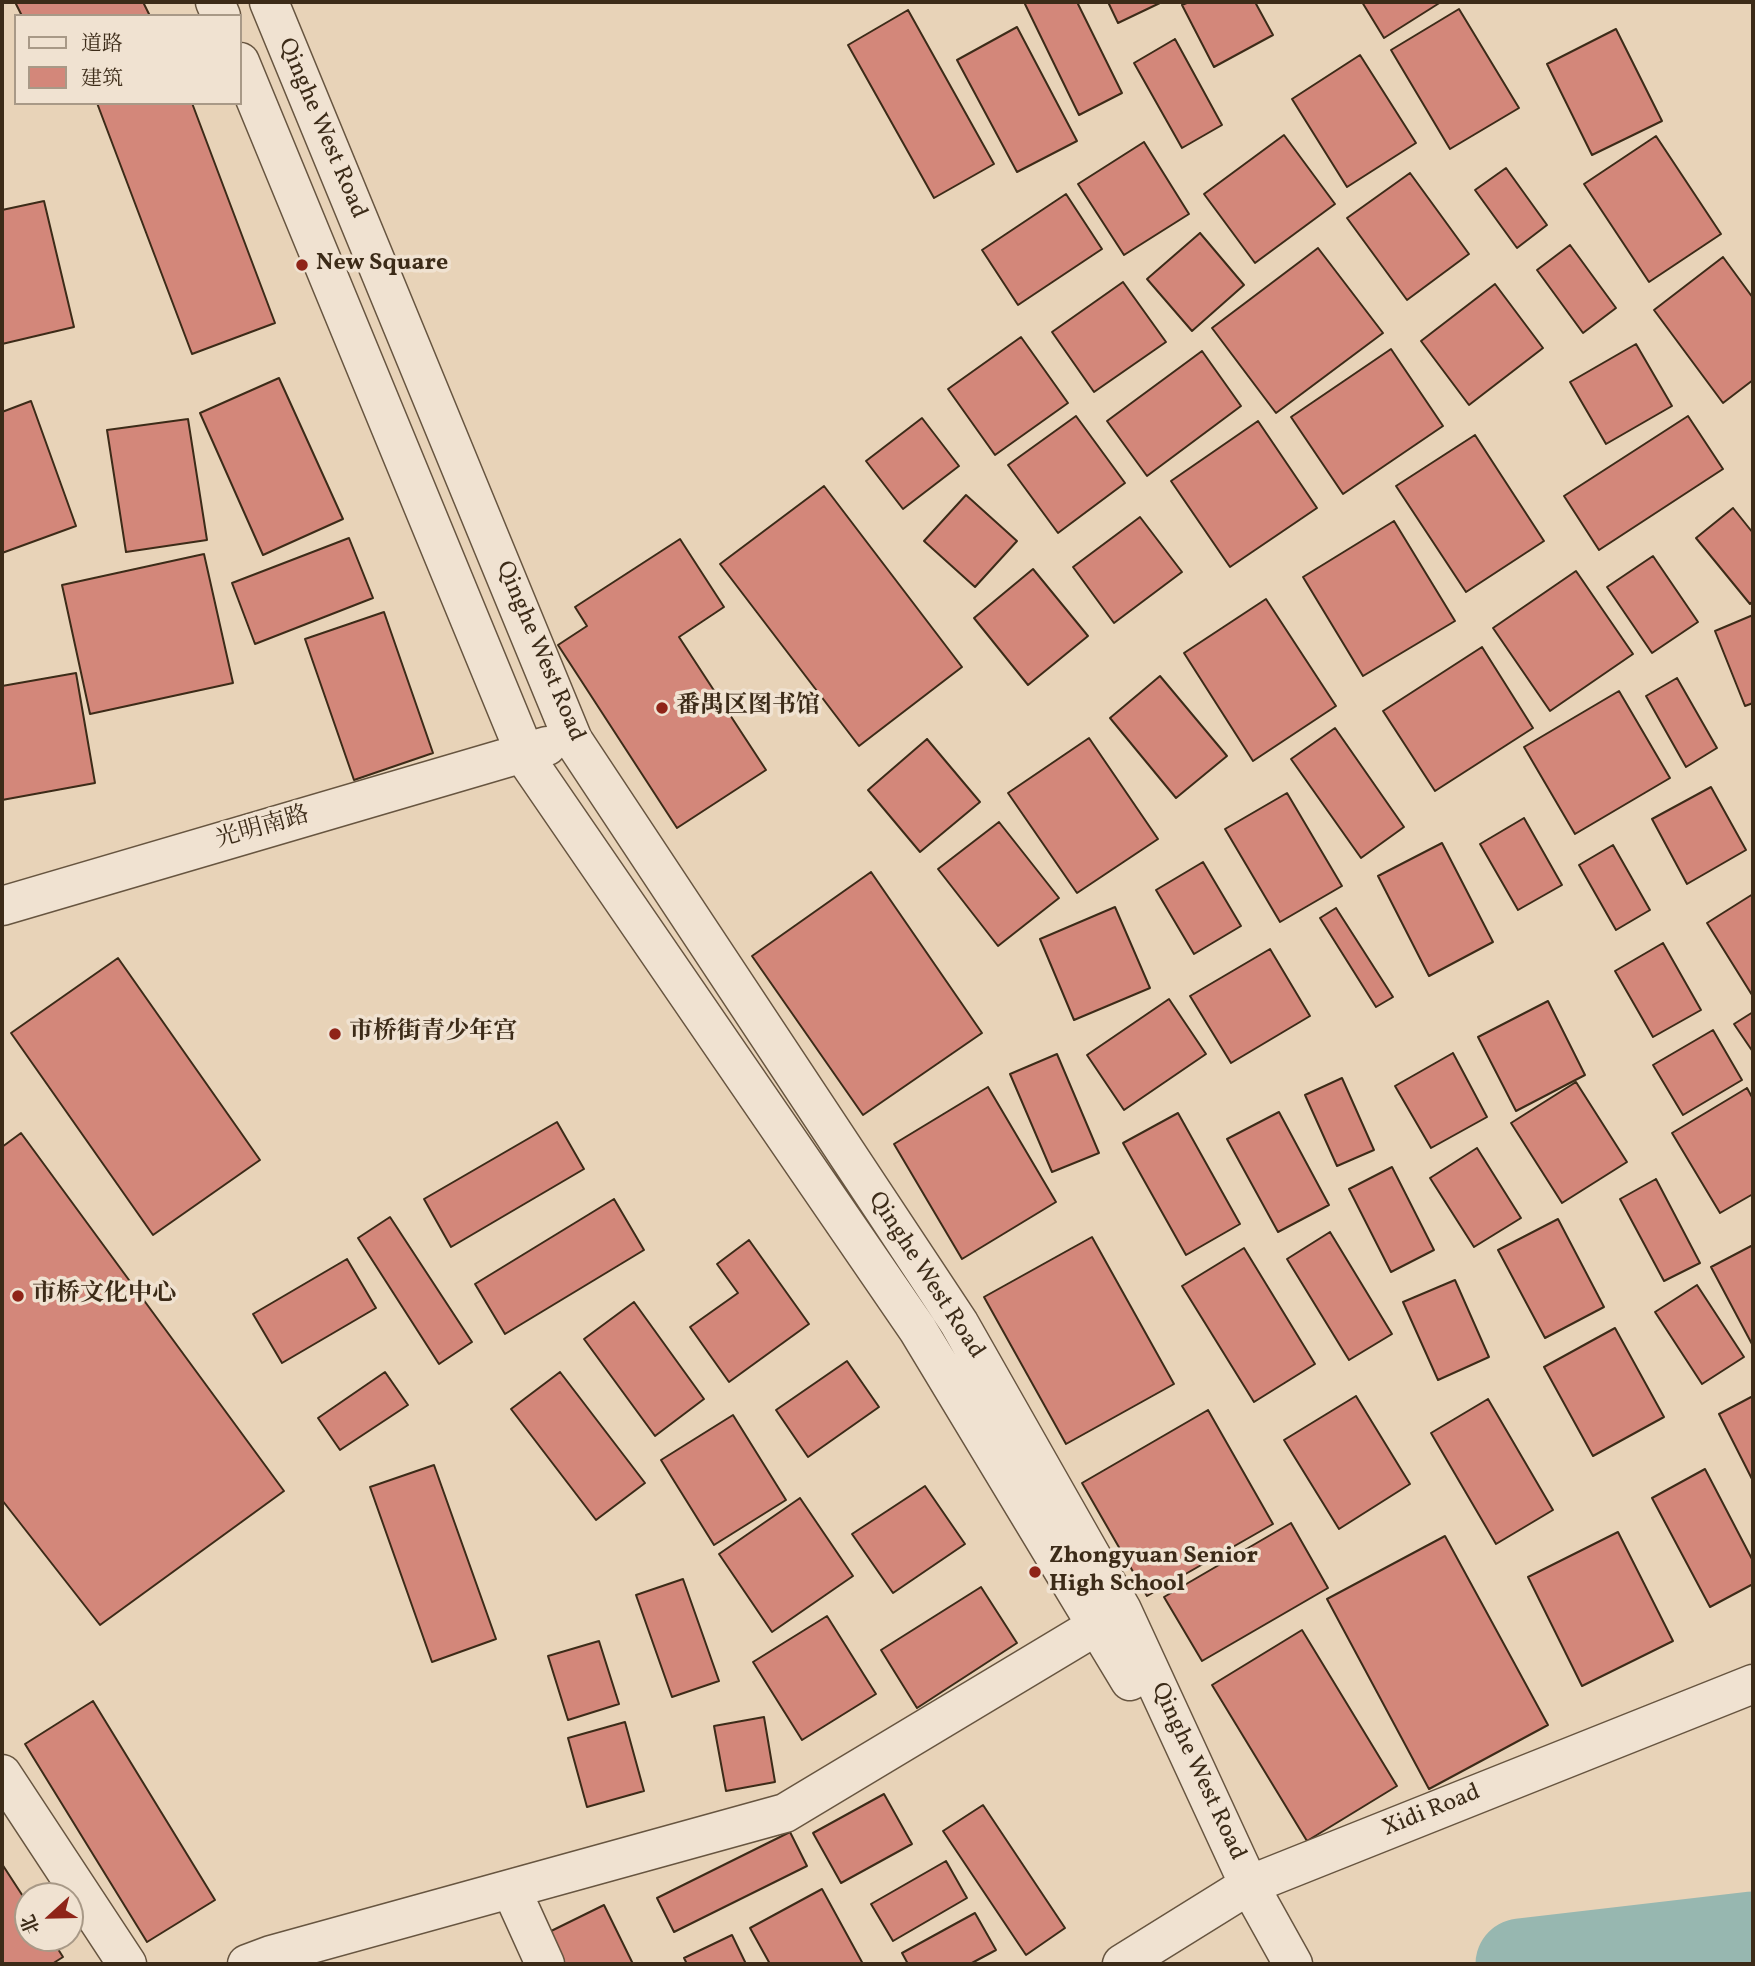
<!DOCTYPE html>
<meta charset="utf-8">
<style>
body{margin:0}
#map{position:relative;width:1755px;height:1966px;overflow:hidden;background:#e8d3b8;font-family:Vollkorn,"Noto Serif SC",serif}
canvas{display:block}
.frame{position:absolute;inset:0;border:4px solid #3c2b18;pointer-events:none}
.legend{position:absolute;left:14px;top:14px;width:228px;height:91px;box-sizing:border-box;background:#f0e2d1;border:2px solid #a89987;margin:0;padding:9px 12px;list-style:none;font-size:21px;color:#3c2b18}
.legend li{display:flex;align-items:center;gap:14px;height:35px}
.legend b{width:35px;border:2px solid #a89987}
.north{position:absolute;left:14px;top:1882px;width:70px;height:70px;box-sizing:border-box;background:#f0e2d1;border:2px solid #a89987;border-radius:50%;rotate:248deg;font-size:19px;font-weight:700;line-height:28px;text-align:center;color:#3c2b18}
.north::after{content:'';display:block;margin:auto;width:24px;height:32px;background:#8f2418;clip-path:polygon(50% 0,100% 100%,50% 72%,0 100%)}
</style>
<div id="map">
<canvas width="1755" height="1966"></canvas>
<div class="frame"></div>
<ul class="legend">
<li><b style="height:9px;background:#f0e2d1"></b>道路</li>
<li><b style="height:19px;background:#d3877a"></b>建筑</li>
</ul>
<div class="north">北</div>
</div>
<script>
const context = document.querySelector('canvas').getContext('2d');
context.lineJoin = 'round';
function toPath(rows) {
  const path = new Path2D();
  for (const r of rows) {
    path.moveTo(r[0], r[1]);
    for (let i = 2; i < r.length; i += 2) path.lineTo(r[i], r[i + 1]);
  }
  return path;
}
function stroke(path, color, width, dash) {
  context.strokeStyle = color;
  context.lineWidth = width;
  context.lineCap = dash ? 'butt' : 'round';
  context.setLineDash(dash || []);
  context.stroke(path);
}
function paint(path, color) {
  context.fillStyle = color;
  context.fill(path, 'evenodd');
}
function drawText(font, color, halo, rows, align = 'center') {
  context.font = font + ' Vollkorn,"Noto Serif SC",serif';
  context.lineWidth = 7;
  context.setLineDash([]);
  context.textBaseline = 'middle';
  context.strokeStyle = halo;
  context.fillStyle = color;
  for (const [text, x, y, turn = 0] of rows) {
    context.save();
    context.translate(x, y);
    context.rotate((+turn || 0) * Math.PI / 180);
    context.textAlign = isNaN(turn) ? turn : align;
    if (halo) context.strokeText(text, 0, 0);
    context.fillText(text, 0, 0);
    context.restore();
  }
}
stroke(toPath([
 [1521,1964,1753,1937]
]), '#97b7b0', 91);
const building = toPath([
 [15,2,143,2,150,16,22,16,15,2],
 [1024,2,1077,2,1122,93,1079,115,1024,2],
 [1108,2,1162,2,1118,23,1108,2],
 [1189,2,1255,2,1273,35,1214,67,1182,5,1189,2],
 [1362,2,1441,2,1384,38,1362,2],
 [1459,9,1519,108,1450,149,1391,50,1459,9],
 [908,10,994,164,934,198,848,45,908,10],
 [1017,27,1077,141,1017,172,957,60,1017,27],
 [1616,29,1662,121,1592,155,1547,64,1616,29],
 [1175,39,1222,125,1182,148,1134,63,1175,39],
 [1360,55,1416,143,1347,187,1292,99,1360,55],
 [97,103,192,103,275,323,192,354,97,103],
 [1284,135,1335,204,1255,263,1204,194,1284,135],
 [1656,136,1721,234,1649,282,1584,184,1656,136],
 [1144,142,1189,214,1124,255,1078,184,1144,142],
 [1506,168,1547,225,1517,248,1475,190,1506,168],
 [1410,173,1469,254,1407,300,1347,218,1410,173],
 [1066,194,1102,249,1018,305,982,250,1066,194],
 [44,201,74,327,2,344,2,210,44,201],
 [1200,233,1244,285,1192,331,1147,279,1200,233],
 [1570,245,1616,308,1583,333,1537,270,1570,245],
 [1318,248,1383,333,1276,413,1212,328,1318,248],
 [1723,257,1753,298,1753,380,1723,403,1654,310,1723,257],
 [1123,282,1166,342,1094,392,1052,332,1123,282],
 [1495,284,1543,348,1469,405,1421,341,1495,284],
 [1021,337,1068,403,995,455,948,389,1021,337],
 [1636,344,1672,406,1606,444,1570,382,1636,344],
 [1391,349,1443,426,1343,494,1291,417,1391,349],
 [1202,351,1241,406,1147,476,1107,421,1202,351],
 [279,378,343,519,263,555,200,413,279,378],
 [31,401,76,526,2,553,2,412,31,401],
 [1076,416,1125,483,1058,533,1008,465,1076,416],
 [1688,416,1723,469,1599,550,1564,496,1688,416],
 [922,418,959,466,903,509,866,461,922,418],
 [188,419,207,540,126,552,107,430,188,419],
 [1258,421,1317,508,1230,567,1171,481,1258,421],
 [1475,435,1544,541,1466,592,1396,486,1475,435],
 [824,486,962,667,859,746,720,564,824,486],
 [966,495,1017,541,975,587,924,541,966,495],
 [1733,508,1753,533,1753,601,1750,604,1696,538,1733,508],
 [1140,517,1182,572,1114,623,1073,567,1140,517],
 [1394,521,1455,621,1363,676,1303,577,1394,521],
 [349,538,373,598,255,644,232,583,349,538],
 [680,539,724,607,679,637,766,770,677,828,558,645,587,626,575,607,680,539],
 [204,554,233,683,90,714,62,585,204,554],
 [1653,556,1698,622,1652,653,1607,587,1653,556],
 [1033,569,1088,636,1028,685,974,618,1033,569],
 [1576,571,1633,654,1550,711,1493,628,1576,571],
 [1266,599,1336,706,1253,761,1184,653,1266,599],
 [384,612,433,753,354,780,305,639,384,612],
 [1753,615,1753,703,1745,706,1715,631,1753,615],
 [1482,647,1533,728,1435,791,1383,711,1482,647],
 [76,673,95,783,2,800,2,686,76,673],
 [1160,676,1227,756,1176,798,1110,718,1160,676],
 [1677,678,1717,748,1686,767,1646,696,1677,678],
 [1619,691,1670,778,1575,834,1524,747,1619,691],
 [1335,728,1404,827,1361,858,1291,759,1335,728],
 [1089,738,1158,839,1077,893,1008,793,1089,738],
 [927,739,980,802,920,852,868,790,927,739],
 [1711,787,1746,850,1687,884,1652,819,1711,787],
 [1287,793,1342,886,1280,922,1225,829,1287,793],
 [1524,818,1562,885,1518,910,1480,844,1524,818],
 [999,822,1059,898,998,946,938,869,999,822],
 [1442,843,1493,942,1429,976,1378,876,1442,843],
 [1613,845,1650,910,1616,930,1579,865,1613,845],
 [1203,862,1241,926,1194,954,1156,890,1203,862],
 [871,872,982,1033,863,1115,752,956,871,872],
 [1753,894,1753,994,1752,995,1707,923,1753,894],
 [1115,907,1150,988,1074,1020,1040,939,1115,907],
 [1336,908,1393,997,1376,1007,1320,918,1336,908],
 [1663,943,1701,1010,1653,1037,1615,971,1663,943],
 [1270,949,1310,1016,1231,1063,1190,996,1270,949],
 [118,958,260,1160,153,1235,11,1033,118,958],
 [1169,999,1206,1054,1124,1110,1087,1055,1169,999],
 [1548,1001,1585,1075,1516,1111,1478,1037,1548,1001],
 [1753,1012,1753,1052,1734,1024,1753,1012],
 [1713,1030,1742,1080,1683,1115,1653,1065,1713,1030],
 [1453,1053,1487,1117,1431,1148,1395,1086,1453,1053],
 [1057,1054,1099,1153,1052,1172,1010,1074,1057,1054],
 [1342,1078,1374,1150,1337,1166,1305,1095,1342,1078],
 [1576,1082,1627,1162,1562,1203,1511,1123,1576,1082],
 [988,1087,1056,1202,962,1259,894,1144,988,1087],
 [1747,1088,1753,1099,1753,1194,1720,1213,1672,1133,1747,1088],
 [1279,1112,1329,1205,1278,1232,1227,1139,1279,1112],
 [1178,1113,1240,1224,1186,1255,1123,1143,1178,1113],
 [557,1122,584,1169,451,1247,424,1199,557,1122],
 [21,1133,284,1491,100,1625,2,1500,2,1147,21,1133],
 [1477,1148,1521,1218,1474,1247,1430,1178,1477,1148],
 [1392,1167,1434,1250,1391,1272,1349,1189,1392,1167],
 [1656,1179,1700,1263,1664,1281,1620,1199,1656,1179],
 [614,1199,644,1250,505,1334,475,1284,614,1199],
 [390,1217,472,1342,439,1364,358,1238,390,1217],
 [1558,1219,1604,1307,1545,1338,1498,1250,1558,1219],
 [1330,1232,1392,1334,1349,1360,1287,1259,1330,1232],
 [1092,1237,1174,1384,1066,1444,984,1297,1092,1237],
 [749,1240,809,1324,729,1382,690,1327,738,1293,717,1264,749,1240],
 [1753,1245,1753,1346,1711,1267,1753,1245],
 [1244,1248,1315,1364,1254,1402,1182,1286,1244,1248],
 [347,1259,376,1308,282,1363,253,1314,347,1259],
 [1455,1280,1489,1357,1438,1380,1403,1302,1455,1280],
 [1697,1285,1744,1357,1702,1384,1655,1312,1697,1285],
 [634,1302,704,1399,655,1436,584,1339,634,1302],
 [1615,1328,1664,1417,1593,1456,1544,1367,1615,1328],
 [847,1361,879,1407,808,1457,776,1410,847,1361],
 [385,1372,408,1405,340,1450,318,1418,385,1372],
 [560,1372,645,1483,596,1520,511,1409,560,1372],
 [1356,1396,1410,1484,1339,1529,1284,1440,1356,1396],
 [1753,1396,1753,1481,1719,1414,1753,1396],
 [1488,1399,1553,1510,1496,1544,1431,1433,1488,1399],
 [1208,1410,1273,1524,1147,1596,1082,1483,1208,1410],
 [733,1415,786,1500,714,1545,661,1460,733,1415],
 [434,1465,496,1639,432,1662,370,1487,434,1465],
 [1705,1469,1753,1561,1753,1584,1710,1607,1652,1498,1705,1469],
 [925,1486,965,1544,893,1593,852,1534,925,1486],
 [800,1498,853,1576,772,1632,719,1554,800,1498],
 [1291,1523,1328,1588,1202,1661,1164,1597,1291,1523],
 [1618,1532,1673,1641,1582,1686,1528,1577,1618,1532],
 [1445,1536,1548,1725,1429,1789,1327,1599,1445,1536],
 [683,1579,719,1681,672,1697,636,1595,683,1579],
 [981,1587,1017,1643,917,1708,881,1650,981,1587],
 [827,1616,876,1694,802,1740,753,1662,827,1616],
 [1302,1630,1397,1786,1307,1841,1212,1685,1302,1630],
 [599,1641,619,1704,568,1720,548,1656,599,1641],
 [93,1701,215,1900,147,1942,25,1744,93,1701],
 [764,1717,775,1782,726,1791,714,1726,764,1717],
 [625,1722,644,1791,587,1807,568,1738,625,1722],
 [884,1794,912,1844,841,1883,813,1833,884,1794],
 [983,1805,1065,1928,1026,1955,943,1831,983,1805],
 [790,1832,807,1866,674,1932,657,1898,790,1832],
 [946,1861,967,1898,893,1941,871,1904,946,1861],
 [2,1864,28,1904,28,1938,51,1938,63,1957,52,1964,2,1964,2,1864],
 [822,1889,863,1964,770,1964,750,1928,822,1889],
 [604,1905,633,1964,557,1964,543,1935,604,1905],
 [975,1913,996,1950,970,1964,908,1964,902,1953,975,1913],
 [732,1935,746,1964,687,1964,684,1958,732,1935]
]);
paint(building, '#d3877a');
stroke(building, '#3c2b18', 2);
const minor = toPath([
 [2,1774,127,1964],
 [1249,1885,1293,1964],
 [511,1889,545,1964],
 [247,1964,271,1955,785,1813,1098,1625]
]);
const tertiary = toPath([
 [215,2,221,16],
 [269,2,573,740,959,1323,1122,1610,1249,1885],
 [240,62,529,763,918,1330,1130,1681],
 [2,906,547,746],
 [1122,1964,1249,1885,1753,1684]
]);
stroke(minor, '#675540', 41);
stroke(tertiary, '#675540', 41);
stroke(minor, '#f0e2d1', 38);
stroke(tertiary, '#f0e2d1', 38);
for (const [x, y, r, color] of [
 [302,265,7,"#8f2418"],
 [662,708,7,"#8f2418"],
 [335,1034,7,"#8f2418"],
 [18,1296,7,"#8f2418"],
 [1035,1572,7,"#8f2418"]
]) {
  const dot = new Path2D();
  dot.arc(x, y, r, 0, 2 * Math.PI);
  context.fillStyle = color;
  context.fill(dot);
  stroke(dot, '#f0e2d1', 2.5);
}
drawText('24px', '#3c2b18', '#f0e2d1', [
 ["Qinghe West Road",321,129,67],
 ["Qinghe West Road",539,652,67],
 ["光明南路",263,829,-16],
 ["Qinghe West Road",925,1276,57],
 ["Qinghe West Road",1197,1772,65],
 ["Xidi Road",1432,1812,-22]
]);
drawText('bold 24px', '#3c2b18', '#f0e2d1', [
 ["New Square",316,265],
 ["番禺区图书馆",676,708],
 ["市桥街青少年宫",349,1034],
 ["市桥文化中心",32,1296],
 ["Zhongyuan Senior",1049,1558],
 ["High School",1049,1586]
], 'left');
</script>
